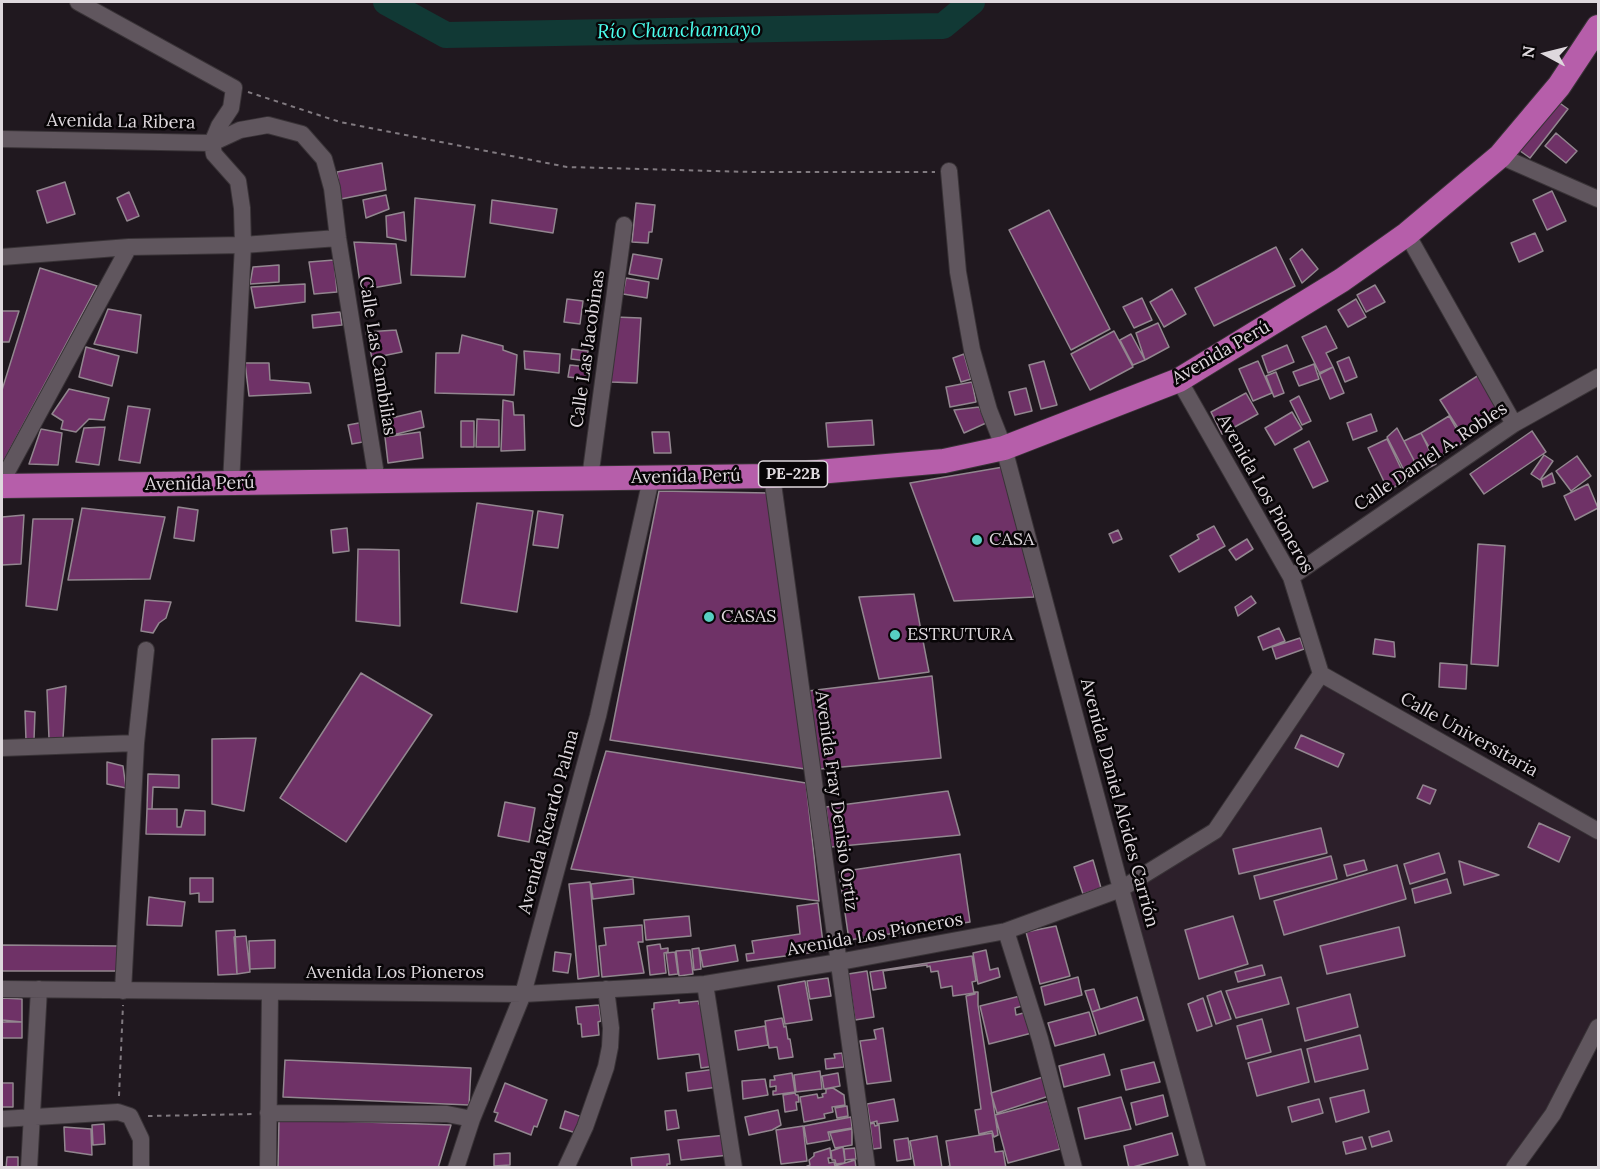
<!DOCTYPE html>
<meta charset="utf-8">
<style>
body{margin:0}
#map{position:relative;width:1600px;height:1169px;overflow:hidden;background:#20181f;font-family:Lora,serif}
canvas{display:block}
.frame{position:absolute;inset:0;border:3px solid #ded8dd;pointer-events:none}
.north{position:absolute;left:1516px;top:24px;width:60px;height:60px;-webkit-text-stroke:4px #080507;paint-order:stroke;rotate:277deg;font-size:16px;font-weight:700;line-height:24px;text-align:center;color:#ded8dd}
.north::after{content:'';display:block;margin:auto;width:21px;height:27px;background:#ded8dd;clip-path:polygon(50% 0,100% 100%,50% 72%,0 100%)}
</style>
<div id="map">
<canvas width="1600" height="1169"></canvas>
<div class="frame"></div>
<div class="north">N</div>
</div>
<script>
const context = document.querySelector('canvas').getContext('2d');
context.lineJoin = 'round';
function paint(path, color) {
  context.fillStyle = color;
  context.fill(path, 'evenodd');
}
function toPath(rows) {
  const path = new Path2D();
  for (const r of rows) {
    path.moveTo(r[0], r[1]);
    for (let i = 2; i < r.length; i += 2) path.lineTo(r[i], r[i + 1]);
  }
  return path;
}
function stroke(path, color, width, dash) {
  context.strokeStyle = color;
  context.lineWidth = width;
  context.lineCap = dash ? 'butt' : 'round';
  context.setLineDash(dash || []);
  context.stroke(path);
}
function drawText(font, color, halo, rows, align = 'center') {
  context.font = font + ' Lora,serif';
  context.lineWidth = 5;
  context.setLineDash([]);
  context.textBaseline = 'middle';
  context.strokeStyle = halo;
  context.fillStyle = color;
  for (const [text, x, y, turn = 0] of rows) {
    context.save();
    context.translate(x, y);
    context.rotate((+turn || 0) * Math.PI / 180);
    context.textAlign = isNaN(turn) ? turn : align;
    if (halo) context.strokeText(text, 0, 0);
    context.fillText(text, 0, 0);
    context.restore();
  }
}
paint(toPath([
 [1321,674,1598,831,1598,1027,1514,1167,1198,1167,1121,889,1215,831]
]), '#2c1f2a');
stroke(toPath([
 [386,2,446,35,943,26,972,2]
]), '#113935', 26);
const building = toPath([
 [1554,99,1568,109,1530,158,1516,148,1554,99],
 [1556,133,1577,151,1566,163,1545,146,1556,133],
 [382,163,386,190,341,199,337,172,382,163],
 [65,182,75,214,47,223,37,191,65,182],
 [1552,191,1566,221,1547,230,1533,200,1552,191],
 [129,192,139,216,127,221,117,198,129,192],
 [386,195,389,209,366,218,363,200,386,195],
 [415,198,475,205,465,277,411,275,415,198],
 [492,200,557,209,553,233,490,223,492,200],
 [636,203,655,205,652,232,649,232,648,243,632,242,636,203],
 [1049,210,1110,329,1071,350,1009,230,1049,210],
 [404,212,406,241,387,237,386,216,404,212],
 [1535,233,1543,251,1519,262,1511,243,1535,233],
 [354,242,396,244,401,283,361,290,354,242],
 [1276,247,1295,286,1214,326,1195,288,1276,247],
 [1302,249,1318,269,1302,283,1290,259,1302,249],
 [633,254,662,259,658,279,629,274,633,254],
 [334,260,337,292,314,294,309,262,334,260],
 [279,265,279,282,250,284,253,267,279,265],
 [40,268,97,286,2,464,2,390,40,268],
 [626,278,649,282,647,298,623,294,626,278],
 [305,284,305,302,255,308,251,287,305,284],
 [1375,285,1385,302,1366,312,1357,295,1375,285],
 [1172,289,1186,314,1164,327,1150,302,1172,289],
 [1142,298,1152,320,1134,328,1123,307,1142,298],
 [567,299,583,301,580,324,564,322,567,299],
 [1356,299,1366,317,1348,327,1338,310,1356,299],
 [108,309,141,315,137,353,94,344,108,309],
 [2,311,19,311,9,342,2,342,2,311],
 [340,312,342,325,313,328,312,315,340,312],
 [615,317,641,318,637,383,611,382,615,317],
 [1158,323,1169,347,1145,360,1136,333,1158,323],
 [1326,326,1337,348,1326,353,1333,367,1320,374,1302,337,1326,326],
 [396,330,402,352,372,358,366,332,396,330],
 [1114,331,1133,367,1090,390,1071,354,1114,331],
 [1131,334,1145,360,1133,365,1120,340,1131,334],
 [462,335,503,346,503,350,517,355,514,395,435,393,436,353,459,353,462,335],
 [1287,345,1294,362,1268,373,1262,356,1287,345],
 [86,347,119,356,112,386,79,377,86,347],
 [572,349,588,351,587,361,571,359,572,349],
 [524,351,560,354,559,373,525,369,524,351],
 [964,354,971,379,961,382,953,358,964,354],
 [1349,357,1357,377,1345,382,1337,362,1349,357],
 [1044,361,1057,405,1041,409,1029,365,1044,361],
 [1258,361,1272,393,1253,401,1239,369,1258,361],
 [245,363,269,363,270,380,309,383,311,393,249,396,245,363],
 [1314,364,1319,379,1299,386,1293,372,1314,364],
 [570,365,588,367,586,379,568,377,570,365],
 [1333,367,1344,393,1330,399,1319,373,1333,367],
 [1276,372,1284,393,1274,397,1266,376,1276,372],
 [1482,373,1507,412,1465,439,1440,400,1482,373],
 [972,382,976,402,950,407,946,387,972,382],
 [1026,388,1032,411,1015,415,1009,392,1026,388],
 [69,389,109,398,104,420,89,419,76,432,61,429,63,421,52,414,69,389],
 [1246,393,1258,414,1222,434,1211,412,1246,393],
 [1299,396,1311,421,1302,425,1290,401,1299,396],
 [503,400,513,402,514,415,524,415,525,450,501,451,503,400],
 [128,406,150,409,140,463,119,460,128,406],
 [979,407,986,423,964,433,954,410,979,407],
 [421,411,424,427,385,437,383,420,421,411],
 [1292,412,1302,429,1275,445,1265,428,1292,412],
 [1371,414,1377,431,1353,440,1347,423,1371,414],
 [1449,416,1464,442,1436,459,1421,433,1449,416],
 [477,419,499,420,499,447,476,447,477,419],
 [872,420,874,445,828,447,826,423,872,420],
 [461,421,474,421,474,447,461,447,461,421],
 [364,422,368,441,352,444,348,425,364,422],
 [105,427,99,465,76,462,84,428,105,427],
 [1397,428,1420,472,1408,478,1387,437,1397,428],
 [41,429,62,433,58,465,29,464,41,429],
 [1532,431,1546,452,1484,494,1470,474,1532,431],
 [420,432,423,458,388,463,385,437,420,432],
 [652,432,669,432,671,453,654,453,652,432],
 [1421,433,1436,464,1420,472,1404,441,1421,433],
 [1387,439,1407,481,1388,490,1368,448,1387,439],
 [1309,441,1328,481,1313,488,1294,449,1309,441],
 [1544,455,1553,461,1540,480,1531,474,1544,455],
 [1577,456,1591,476,1571,491,1556,471,1577,456],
 [1009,466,1034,597,954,601,910,483,1009,466],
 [1552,473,1555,483,1543,487,1541,480,1552,473],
 [1588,484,1598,508,1575,520,1564,496,1588,484],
 [659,491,769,493,805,769,610,740,659,491],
 [477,503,533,511,517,612,461,603,477,503],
 [178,507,198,510,194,541,174,538,178,507],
 [82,508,165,517,150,579,68,580,82,508],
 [538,511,563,515,558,548,533,545,538,511],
 [24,515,21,564,2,565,2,517,24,515],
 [33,519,73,519,57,610,26,606,33,519],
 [1214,526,1225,546,1179,572,1170,556,1199,539,1197,535,1214,526],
 [347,528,349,551,333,553,331,530,347,528],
 [1118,530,1122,539,1113,543,1109,534,1118,530],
 [1247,539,1253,549,1236,560,1229,550,1247,539],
 [1478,544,1505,546,1498,666,1471,664,1478,544],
 [358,549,399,550,400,626,356,621,358,549],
 [914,594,929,672,879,679,859,597,914,594],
 [1251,596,1256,603,1238,616,1235,607,1251,596],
 [145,600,171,602,166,618,159,623,153,633,141,631,145,600],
 [1279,628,1285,641,1263,650,1258,637,1279,628],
 [1300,638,1304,649,1276,659,1272,647,1300,638],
 [1375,639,1394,642,1395,657,1373,654,1375,639],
 [1440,663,1467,665,1466,689,1439,687,1440,663],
 [361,673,432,715,346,842,280,798,361,673],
 [932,676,941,758,820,769,808,691,932,676],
 [66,686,63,739,49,739,47,690,66,686],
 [25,711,35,712,34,740,26,741,25,711],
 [1301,735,1344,754,1338,767,1295,748,1301,735],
 [256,738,244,811,212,804,212,739,256,738],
 [606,751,806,783,819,901,571,869,606,751],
 [107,762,123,766,126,788,107,784,107,762],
 [148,774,179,775,179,788,153,787,152,809,147,809,148,774],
 [1423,785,1436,790,1430,804,1417,798,1423,785],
 [948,791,960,835,831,847,826,807,948,791],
 [505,802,535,808,529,842,498,836,505,802],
 [147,809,177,809,177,827,181,827,185,810,205,811,205,835,146,834,147,809],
 [1539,823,1570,837,1559,862,1528,847,1539,823],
 [1321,828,1327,853,1239,874,1233,849,1321,828],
 [1439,853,1445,873,1410,884,1404,864,1439,853],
 [960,854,970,922,849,940,839,872,960,854],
 [1331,856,1337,879,1260,899,1254,876,1331,856],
 [1093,860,1101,888,1083,894,1074,867,1093,860],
 [1364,860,1367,870,1347,876,1344,865,1364,860],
 [1459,861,1499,875,1464,885,1459,861],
 [1397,865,1406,899,1284,935,1274,901,1397,865],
 [190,878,213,878,213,902,199,902,199,893,190,894,190,878],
 [633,879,634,894,593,899,591,884,633,879],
 [1447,879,1451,893,1415,903,1412,889,1447,879],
 [590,882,599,976,578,979,569,884,590,882],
 [149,897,185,902,182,926,147,925,149,897],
 [818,903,824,951,747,961,746,954,754,953,752,941,800,934,797,906,818,903],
 [689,916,691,936,646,940,644,920,689,916],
 [1233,916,1248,964,1199,979,1185,930,1233,916],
 [642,925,643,942,638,942,644,973,602,977,599,946,606,945,604,928,642,925],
 [1056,926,1070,976,1040,984,1026,932,1056,926],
 [1399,927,1405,956,1327,974,1320,946,1399,927],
 [235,930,237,974,218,975,216,931,235,930],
 [246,936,250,972,237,974,234,937,246,936],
 [275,940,275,968,250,969,249,941,275,940],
 [660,944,661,949,668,948,668,952,664,953,666,973,650,975,647,946,660,944],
 [2,945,119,946,119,971,2,971,2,945],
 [735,945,738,961,703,967,700,951,735,945],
 [699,948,701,969,694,970,692,949,699,948],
 [690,950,693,974,679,976,676,951,690,950],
 [986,950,990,970,998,968,1000,977,978,984,973,953,986,950],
 [555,952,571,954,568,973,553,971,555,952],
 [675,952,678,974,669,975,666,953,675,952],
 [972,956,976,981,972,982,974,993,953,996,952,986,941,988,938,971,931,972,930,966,927,967,927,965,883,971,886,988,873,990,870,972,972,956],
 [1262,965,1265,975,1238,982,1235,972,1262,965],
 [867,971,874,1017,855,1020,848,974,867,971],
 [1078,977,1082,995,1045,1005,1041,987,1078,977],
 [1281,977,1289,1004,1236,1018,1226,991,1281,977],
 [828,978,831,996,810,999,807,981,828,978],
 [805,981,812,1020,785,1024,778,986,805,981],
 [1094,989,1100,1009,1092,1012,1085,991,1094,989],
 [1221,991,1231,1019,1216,1024,1207,996,1221,991],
 [975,992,978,992,978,1005,998,1135,994,1137,992,1131,979,1134,975,1110,981,1109,966,996,975,994,975,992],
 [1350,994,1358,1027,1305,1041,1297,1008,1350,994],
 [1020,996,1022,1006,1015,1008,1016,1015,1027,1012,1032,1033,989,1044,980,1006,1020,996],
 [1137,997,1144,1020,1099,1034,1092,1012,1137,997],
 [2,998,22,999,22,1022,2,1020,2,998],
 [1203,998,1212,1026,1197,1031,1188,1004,1203,998],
 [679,1000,679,1003,699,1001,699,1004,707,1003,715,1066,701,1068,699,1054,658,1059,652,1009,654,1009,654,1003,679,1000],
 [599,1005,601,1021,598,1022,599,1035,582,1037,581,1024,578,1024,576,1007,599,1005],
 [1089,1012,1096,1035,1055,1046,1048,1023,1089,1012],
 [782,1018,784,1027,786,1026,788,1039,790,1039,793,1057,779,1059,777,1047,769,1048,765,1021,782,1018],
 [1262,1019,1271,1052,1246,1059,1237,1026,1262,1019],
 [2,1022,22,1022,22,1038,2,1038,2,1022],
 [765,1026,768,1045,738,1050,735,1031,765,1026],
 [883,1028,891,1081,867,1084,860,1041,876,1039,874,1030,883,1028],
 [1360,1035,1368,1069,1315,1082,1307,1049,1360,1035],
 [1301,1049,1309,1082,1257,1096,1248,1063,1301,1049],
 [842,1053,844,1067,826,1069,825,1059,835,1058,834,1054,842,1053],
 [1104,1054,1110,1075,1064,1087,1059,1066,1104,1054],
 [285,1060,471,1068,469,1105,283,1097,285,1060],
 [1154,1062,1160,1082,1126,1090,1121,1070,1154,1062],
 [716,1069,718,1087,688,1091,686,1073,716,1069],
 [820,1071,822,1089,796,1092,794,1075,820,1071],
 [792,1073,795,1092,773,1095,773,1091,776,1091,776,1086,770,1087,770,1080,775,1080,774,1076,792,1073],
 [838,1073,840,1086,824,1089,822,1076,838,1073],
 [1043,1077,1049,1096,997,1113,991,1093,1043,1077],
 [765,1079,768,1095,743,1099,742,1081,765,1079],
 [2,1083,13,1083,13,1107,2,1107,2,1083],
 [505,1083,547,1100,537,1127,534,1126,531,1135,495,1121,498,1113,494,1112,505,1083],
 [833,1088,844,1095,845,1105,832,1107,833,1112,824,1114,825,1118,804,1122,800,1097,817,1094,818,1098,823,1097,822,1094,826,1093,826,1089,833,1088],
 [1364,1090,1369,1112,1336,1122,1330,1098,1364,1090],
 [795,1093,796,1095,798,1095,799,1102,796,1102,797,1110,785,1112,783,1095,795,1093],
 [1163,1095,1168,1116,1136,1125,1131,1103,1163,1095],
 [1121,1097,1131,1129,1085,1139,1078,1108,1121,1097],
 [894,1099,898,1121,877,1124,877,1121,870,1123,867,1104,894,1099],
 [1319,1099,1323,1113,1292,1122,1288,1107,1319,1099],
 [1048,1101,1060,1149,1008,1163,995,1115,1048,1101],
 [847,1106,848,1116,837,1118,835,1108,847,1106],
 [676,1110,679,1128,667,1130,665,1111,676,1110],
 [778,1110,781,1125,772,1130,749,1135,745,1117,778,1110],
 [565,1111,582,1117,576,1133,560,1128,565,1111],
 [851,1117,852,1128,828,1132,830,1140,807,1144,804,1126,851,1117],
 [279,1119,451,1125,438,1168,278,1168,279,1119],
 [874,1123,875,1126,879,1125,881,1148,873,1149,870,1124,874,1123],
 [104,1124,105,1144,93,1145,92,1125,104,1124],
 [803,1126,807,1161,781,1164,776,1130,803,1126],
 [64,1127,91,1129,92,1155,65,1151,64,1127],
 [852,1129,852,1145,835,1148,830,1133,852,1129],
 [1389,1131,1392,1141,1372,1147,1369,1137,1389,1131],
 [992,1133,995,1152,1003,1151,1006,1168,943,1168,950,1166,946,1141,992,1133],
 [1172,1133,1178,1155,1129,1168,1124,1146,1172,1133],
 [736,1134,739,1154,681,1160,678,1140,736,1134],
 [937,1136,942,1168,915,1168,910,1141,937,1136],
 [1362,1137,1366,1149,1346,1154,1343,1142,1362,1137],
 [908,1138,911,1159,897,1161,894,1140,908,1138],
 [843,1147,845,1161,844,1163,836,1164,835,1160,832,1160,831,1151,843,1147],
 [830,1148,831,1158,828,1158,829,1163,834,1162,835,1166,855,1160,856,1168,803,1168,810,1165,809,1160,814,1156,814,1153,830,1148],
 [855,1148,856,1159,845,1160,844,1149,855,1148],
 [510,1153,510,1165,494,1166,494,1154,510,1153],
 [669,1154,670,1164,667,1164,667,1168,632,1168,631,1158,669,1154],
 [7,1157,18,1157,18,1168,6,1168,7,1157]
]);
paint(building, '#6f3267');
stroke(building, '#92868f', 1.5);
const minor = toPath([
 [78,2,234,88,231,108,219,126,212,143,214,154,238,181,242,208,243,245,231,484],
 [2,139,212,143,240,130,268,125,302,134,324,159,332,188,338,238,377,481],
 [1500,156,1598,199],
 [949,171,958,272,972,350,989,410,1004,448,1121,889,1198,1168],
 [1407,234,1514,424],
 [2,257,129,247,243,245,338,238],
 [772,476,867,1168],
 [590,478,624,225],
 [2,481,129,247],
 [1291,577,1514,424,1598,377],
 [1321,674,1598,831],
 [2,748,136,743],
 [1006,931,1040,1039,1074,1168],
 [705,984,734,1168],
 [2,989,523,994,705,984,839,962,1006,931,1121,889,1215,831,1321,674,1291,577,1179,380],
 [123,991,136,743,146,650],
 [268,1113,447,1114,472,1119],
 [2,1119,118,1112,130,1116,141,1139,141,1168],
 [29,1168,39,989],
 [268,1168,270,992],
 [456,1168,472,1119,523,994,598,716,651,479],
 [566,1168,585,1127,606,1067,610,1047,611,1028,606,989],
 [1514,1168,1553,1114,1598,1027]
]);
const highway = toPath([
 [2,486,772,476,944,461,1004,448,1179,380,1342,280,1407,234,1500,156,1559,86,1598,27]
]);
stroke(minor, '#393337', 18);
stroke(highway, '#393337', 26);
stroke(toPath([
 [248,92,340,122,567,167,752,172,935,172],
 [119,1096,123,1005],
 [148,1116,254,1114]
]), '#817a80', 2, [4.5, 4.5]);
stroke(minor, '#60565e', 16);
stroke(highway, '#b65eaa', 24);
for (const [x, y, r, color] of [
 [977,540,6,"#57cec2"],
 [709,617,6,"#57cec2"],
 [895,635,6,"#57cec2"]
]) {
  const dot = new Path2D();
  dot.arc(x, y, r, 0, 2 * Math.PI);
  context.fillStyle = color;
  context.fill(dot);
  stroke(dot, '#080507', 2);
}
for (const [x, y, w] of [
 [793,474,69]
]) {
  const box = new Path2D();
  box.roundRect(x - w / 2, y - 13, w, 26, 4.5);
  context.fillStyle = '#080507';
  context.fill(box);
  stroke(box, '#ded8dd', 1.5);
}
drawText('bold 16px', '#ded8dd', null, [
 ["PE-22B",793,474]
]);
drawText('18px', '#ded8dd', '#080507', [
 ["Avenida La Ribera",121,122,1],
 ["Calle Las Jacobinas",588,349,-82],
 ["Avenida Perú",1221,353,-30],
 ["Calle Las Cambilias",377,356,81],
 ["Calle Daniel A. Robles",1431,457,-34],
 ["Avenida Perú",686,477,-1],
 ["Avenida Perú",200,484,-1],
 ["Avenida Los Pioneros",1265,494,61],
 ["Calle Universitaria",1469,735,29],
 ["Avenida Fray Denisio Ortiz",836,801,82],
 ["Avenida Daniel Alcides Carrión",1119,803,75],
 ["Avenida Ricardo Palma",549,822,-75],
 ["Avenida Los Pioneros",875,935,-10],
 ["Avenida Los Pioneros",395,973]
]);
drawText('18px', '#ded8dd', '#080507', [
 ["CASA",989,540],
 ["CASAS",721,617],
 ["ESTRUTURA",907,635]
], 'left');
drawText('italic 20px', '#4bfded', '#080507', [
 ["Río Chanchamayo",679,31,-1]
]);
</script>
